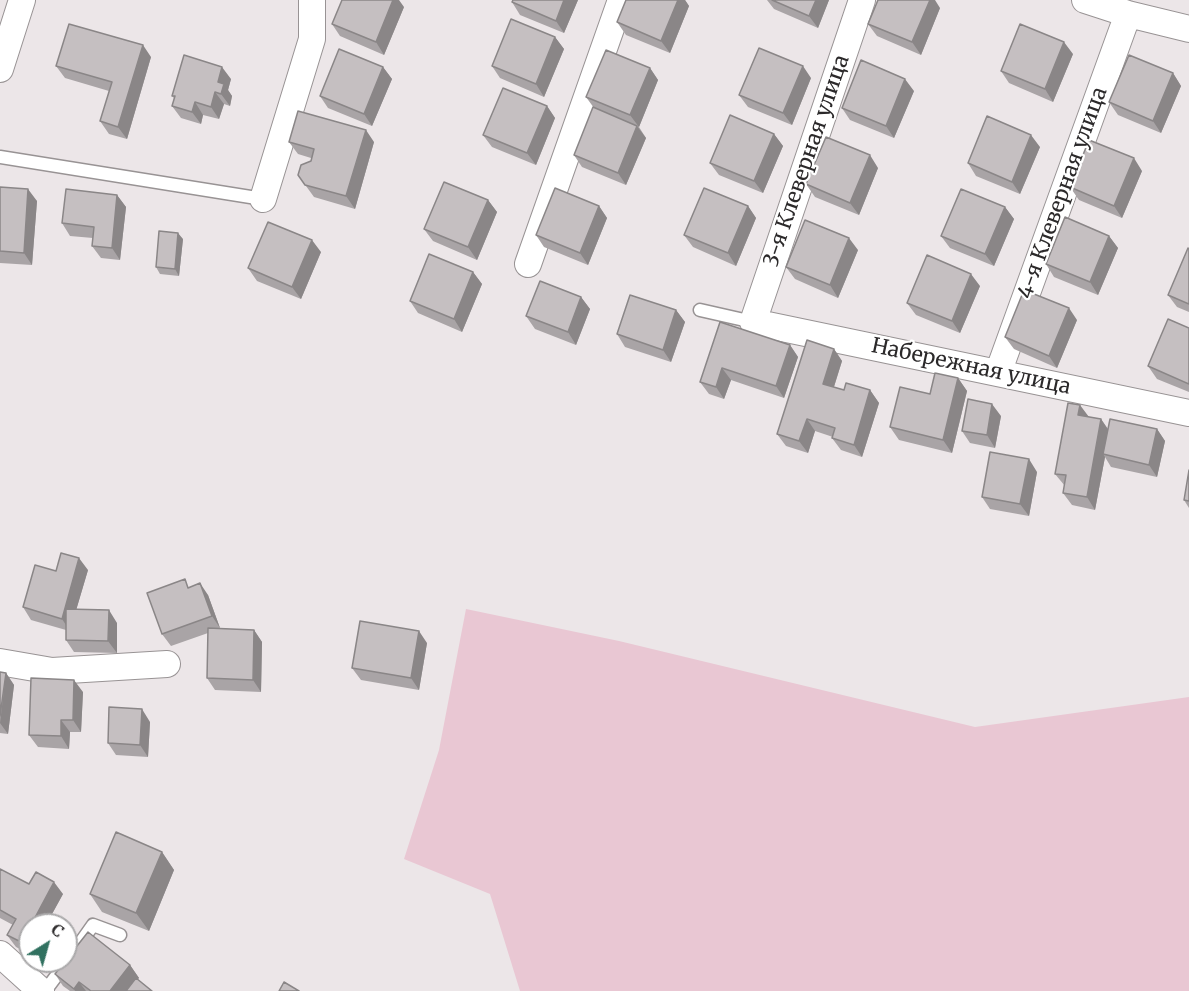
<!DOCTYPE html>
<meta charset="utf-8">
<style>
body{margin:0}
#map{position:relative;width:1189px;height:991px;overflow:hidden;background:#ece6e8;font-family:Merriweather,serif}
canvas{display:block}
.north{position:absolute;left:18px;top:913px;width:60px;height:60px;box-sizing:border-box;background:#fff;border:2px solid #aaa9aa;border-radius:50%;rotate:37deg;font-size:16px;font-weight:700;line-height:24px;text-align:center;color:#2b292a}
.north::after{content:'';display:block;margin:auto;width:21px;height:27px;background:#317160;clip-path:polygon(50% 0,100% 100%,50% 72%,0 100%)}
</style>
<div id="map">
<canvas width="1189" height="991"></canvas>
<div class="north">С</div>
</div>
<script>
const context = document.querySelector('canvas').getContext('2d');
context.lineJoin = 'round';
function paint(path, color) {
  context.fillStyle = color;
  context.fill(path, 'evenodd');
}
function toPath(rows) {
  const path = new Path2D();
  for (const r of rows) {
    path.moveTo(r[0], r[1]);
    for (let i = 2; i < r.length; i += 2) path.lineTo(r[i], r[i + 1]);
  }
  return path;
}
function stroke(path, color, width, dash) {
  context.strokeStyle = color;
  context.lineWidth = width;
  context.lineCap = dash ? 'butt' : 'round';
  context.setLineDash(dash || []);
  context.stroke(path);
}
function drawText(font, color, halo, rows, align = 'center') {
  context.font = font + ' Merriweather,serif';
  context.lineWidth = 4.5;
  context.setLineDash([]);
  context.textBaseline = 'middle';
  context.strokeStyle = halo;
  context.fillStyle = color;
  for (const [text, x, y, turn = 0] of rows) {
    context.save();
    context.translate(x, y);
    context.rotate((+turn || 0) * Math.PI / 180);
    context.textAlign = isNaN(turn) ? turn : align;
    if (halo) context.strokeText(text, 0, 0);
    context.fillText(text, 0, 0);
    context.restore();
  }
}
paint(toPath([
 [466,609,619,641,975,727,1189,697,1189,991,520,991,490,894,404,859,439,750]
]), '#e9c7d3');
const service = toPath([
 [0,157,263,199],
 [700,310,753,322],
 [76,949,93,925,120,935],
 [45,991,66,963]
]);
const minor = toPath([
 [862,0,753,322,1189,413],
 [1085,0,1128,14,1189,29],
 [0,69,22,0],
 [263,199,312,39,312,0],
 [528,264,621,0],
 [998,373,1128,14],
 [0,662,52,671,167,664],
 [0,954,41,991]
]);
stroke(service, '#989394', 15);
stroke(minor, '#989394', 28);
stroke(service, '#fff', 12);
stroke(minor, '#fff', 26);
paint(toPath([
 [578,0,564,33,520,15,512,2],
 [626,0,685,0,689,6,670,53,626,35,617,22],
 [767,0,829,0,818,28,774,9],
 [404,7,384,55,340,36,332,24],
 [940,8,921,55,877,36,868,24],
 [555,37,564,49,544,97,500,78,492,66],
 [1073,54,1053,102,1009,83,1001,71],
 [151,57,127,139,109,134,100,121,109,91,65,78,56,66],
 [383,67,392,79,372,126,328,108,320,96],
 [650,68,658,80,639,127,646,138,626,185,582,167,574,155,594,108,586,97],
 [1173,73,1181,86,1161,133,1118,115,1109,102],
 [811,78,792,125,748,107,739,95],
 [231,79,228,90,232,96,230,106,224,104,219,119,203,115,201,124,181,118,172,106,174,98,172,96],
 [914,91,894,138,850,120,842,108],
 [547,106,555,118,536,165,492,147,483,135],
 [774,134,783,146,763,193,719,175,710,163],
 [289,142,374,142,355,209,314,197,298,175,311,161,311,158,298,154],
 [1040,147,1020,194,976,176,968,163],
 [878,168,859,215,815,197,806,184],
 [1142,171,1122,218,1079,200,1070,187],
 [0,187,37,201,32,265,0,263],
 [117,195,126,207,120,260,101,258,92,246,93,238,70,236,62,223],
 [488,200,497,212,477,260,433,241,424,229],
 [599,206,607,218,588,265,544,247,536,235],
 [748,206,756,218,736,266,693,247,684,235],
 [1005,207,1014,219,994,266,950,248,941,236],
 [1109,236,1118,248,1098,295,1054,277,1046,264],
 [183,239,179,276,160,274,156,267],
 [1189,249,1189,312,1177,307,1168,295],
 [858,250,838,298,795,279,786,267],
 [321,252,301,299,257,281,248,268],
 [473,272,482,284,462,332,418,313,410,301],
 [980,286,960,333,916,315,907,303],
 [581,297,590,309,576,345,535,329,526,316],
 [676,310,685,322,671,362,625,347,617,334],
 [1077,320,1057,368,1014,349,1005,337],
 [720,322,790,345,798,357,784,398,731,380,724,399,709,394,700,382],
 [1189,328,1189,392,1157,379,1148,366],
 [834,349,842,361,834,387,844,390,870,390,879,403,862,457,841,450,832,438,833,437,815,431,808,453,786,446,777,434],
 [958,378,967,391,952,453,899,440,890,427,930,394],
 [1001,416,995,448,970,443,962,431],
 [1088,417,1101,419,1108,429,1157,429,1165,441,1157,477,1111,467,1105,457,1095,510,1072,505,1063,493,1065,486,1055,474],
 [1189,470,1189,508,1184,500],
 [1037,472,1029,516,990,509,982,497],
 [88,570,76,610,117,623,117,653,74,652,66,640,66,630,31,620,23,607,56,571],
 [191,587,208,595,220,628,219,629,254,630,262,642,261,692,215,690,207,678,208,633,171,646,162,634],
 [427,643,419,690,361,680,352,668],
 [0,672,6,673,14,685,8,734,0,733],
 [83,692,81,732,70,732,69,749,38,747,29,735],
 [150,722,148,757,116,755,108,743],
 [162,852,174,870,149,931,102,912,90,894],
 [0,869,29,884,63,894,30,954,16,947,7,935,13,925,0,918],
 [130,965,139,978,137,979,152,991,70,991,63,986,55,974]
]), '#a9a4a6');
paint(toPath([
 [393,0,399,0,404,7,384,55,376,42],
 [564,0,578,0,564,33,556,21],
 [678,0,685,0,689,6,670,53,661,41],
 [816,0,829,0,818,28,809,16],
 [930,0,935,0,940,8,921,55,912,42],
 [555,37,564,49,544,97,536,84],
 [1064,42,1073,54,1053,102,1045,89],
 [143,45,151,57,127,139,118,127],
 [803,66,811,78,792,125,783,113],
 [222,67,231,79,228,90,232,96,230,106,221,94,218,82],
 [383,67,392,79,372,126,364,114],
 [650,68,658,80,639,127,630,115],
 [1173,73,1181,86,1161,133,1153,121],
 [905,79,914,91,894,138,886,126],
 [215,92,224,104,219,119,211,107],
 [195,102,203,115,201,124,192,112],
 [547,106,555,118,536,165,527,153],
 [637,126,646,138,626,185,618,173],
 [366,130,374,142,355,209,346,196],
 [774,134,783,146,763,193,754,181],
 [1031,135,1040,147,1020,194,1012,182],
 [870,155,878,168,859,215,850,203],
 [1134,158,1142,171,1122,218,1114,206],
 [28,189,37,201,32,265,24,253],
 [117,195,126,207,120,260,112,248],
 [488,200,497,212,477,260,468,247],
 [599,206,607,218,588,265,580,253],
 [748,206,756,218,736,266,728,253],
 [1005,207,1014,219,994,266,985,254],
 [178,233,183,239,179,276,175,269],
 [1109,236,1118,248,1098,295,1090,282],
 [849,238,858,250,838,298,830,285],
 [312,240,321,252,301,299,292,287],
 [473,272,482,284,462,332,454,319],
 [971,274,980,286,960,333,952,321],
 [581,297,590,309,576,345,568,332],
 [1069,308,1077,320,1057,368,1049,356],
 [676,310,685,322,671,362,663,350],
 [790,345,798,357,784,398,776,386],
 [834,349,842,361,831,396,823,384],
 [722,368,731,380,724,399,716,387],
 [958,378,967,391,952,453,943,440],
 [870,390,879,403,862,457,854,445],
 [992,404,1001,416,995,448,987,435],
 [1080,405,1089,417,1078,415],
 [807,419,815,431,808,453,799,441],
 [1101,419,1109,431,1103,454,1105,457,1095,510,1087,497],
 [1157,429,1165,441,1157,477,1149,465],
 [1029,459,1037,472,1029,516,1020,504],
 [79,558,88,570,70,631,62,619],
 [200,583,208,595,220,628,212,616],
 [109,610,117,623,117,653,108,641],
 [254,630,262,642,261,692,253,680],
 [419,631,427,643,419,690,411,678],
 [6,673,14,685,8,734,0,723],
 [74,680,83,692,81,732,73,720],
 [142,709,150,722,148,757,140,745],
 [61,720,70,732,69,749,61,736],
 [162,852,174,870,149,931,136,913],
 [54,882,63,894,46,925,31,925],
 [30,927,30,954,21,942],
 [130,965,139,978,128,991,110,991],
 [79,982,86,991,75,991,74,989]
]), '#8a8687');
const building = toPath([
 [342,0,393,0,376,42,332,24,342,0],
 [513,0,564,0,556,21,512,2,513,0],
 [626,0,678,0,661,41,617,22,626,0],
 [772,0,816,0,809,16,772,0],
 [878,0,930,0,912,42,868,24,878,0],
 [511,19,555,37,536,84,492,66,511,19],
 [69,24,143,45,118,127,100,121,112,82,56,66,69,24],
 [1020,24,1064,42,1045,89,1001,71,1020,24],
 [759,48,803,66,783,113,739,95,759,48],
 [339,49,383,67,364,114,320,96,339,49],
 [606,50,650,68,630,115,586,97,606,50],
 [184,55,222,67,218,82,224,84,221,94,215,92,211,107,195,102,192,112,172,106,175,96,172,96,184,55],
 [1129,55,1173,73,1153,121,1109,102,1129,55],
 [861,60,905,79,886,126,842,108,861,60],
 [503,88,547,106,527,153,483,135,503,88],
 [593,107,637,126,618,173,574,155,593,107],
 [298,111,366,130,346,196,305,185,298,175,301,165,311,161,314,149,289,142,298,111],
 [730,115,774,134,754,181,710,163,730,115],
 [987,116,1031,135,1012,182,968,163,987,116],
 [826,137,870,155,850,203,806,184,826,137],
 [1089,140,1134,158,1114,206,1070,187,1089,140],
 [444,182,488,200,468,247,424,229,444,182],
 [0,187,28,189,24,253,0,251,0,187],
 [555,188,599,206,580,253,536,235,555,188],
 [704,188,748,206,728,253,684,235,704,188],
 [66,189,117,195,112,248,92,246,94,227,62,223,66,189],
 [961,189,1005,207,985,254,941,236,961,189],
 [1065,217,1109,236,1090,282,1046,264,1065,217],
 [805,220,849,238,830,285,786,267,805,220],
 [268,222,312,240,292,287,248,268,268,222],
 [159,231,178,233,175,269,156,267,159,231],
 [1188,248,1189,249,1189,304,1168,295,1188,248],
 [429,254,473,272,454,319,410,301,429,254],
 [927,255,971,274,952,321,907,303,927,255],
 [540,281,581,297,568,332,526,316,540,281],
 [1024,290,1069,308,1049,356,1005,337,1024,290],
 [630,295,676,310,663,350,617,334,630,295],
 [1168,319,1189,328,1189,384,1148,366,1168,319],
 [720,322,790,345,776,386,722,368,716,387,700,382,720,322],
 [807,340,834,349,823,384,844,390,846,383,870,390,854,445,832,438,835,428,807,419,799,441,777,434,807,340],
 [935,373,958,378,943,440,890,427,900,387,930,394,935,373],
 [968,399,992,404,987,435,962,431,968,399],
 [1068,403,1080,405,1078,415,1101,419,1087,497,1063,493,1066,475,1055,474,1068,403],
 [1110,419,1157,429,1149,465,1103,454,1110,419],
 [990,452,1029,459,1020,504,982,497,990,452],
 [1189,470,1189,501,1184,500,1189,470],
 [61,553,79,558,62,619,23,607,35,565,56,571,61,553],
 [185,579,188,588,200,583,212,616,162,634,147,593,185,579],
 [66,609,109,610,108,641,66,640,66,609],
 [360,621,419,631,411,678,352,668,360,621],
 [208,628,254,630,253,680,207,678,208,628],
 [0,672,6,673,0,716,0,672],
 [31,678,74,680,73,720,61,720,61,736,29,735,31,678],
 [109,707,142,709,140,745,108,743,109,707],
 [116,832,162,852,136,913,90,894,116,832],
 [0,869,29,884,36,872,54,882,31,925,30,925,21,942,7,935,16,919,0,910,0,869],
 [88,932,130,965,110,991,91,991,79,982,74,989,55,974,88,932],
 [136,978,152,991,126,991,136,978],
 [284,982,299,991,279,991,284,982]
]);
paint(building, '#c5bfc1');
stroke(building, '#8a8687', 1.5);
drawText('21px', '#2b292a', '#fff', [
 ["3-я Клеверная улица",807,161,-71],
 ["4-я Клеверная улица",1063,193,-70],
 ["Набережная улица",971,367,12]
]);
</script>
